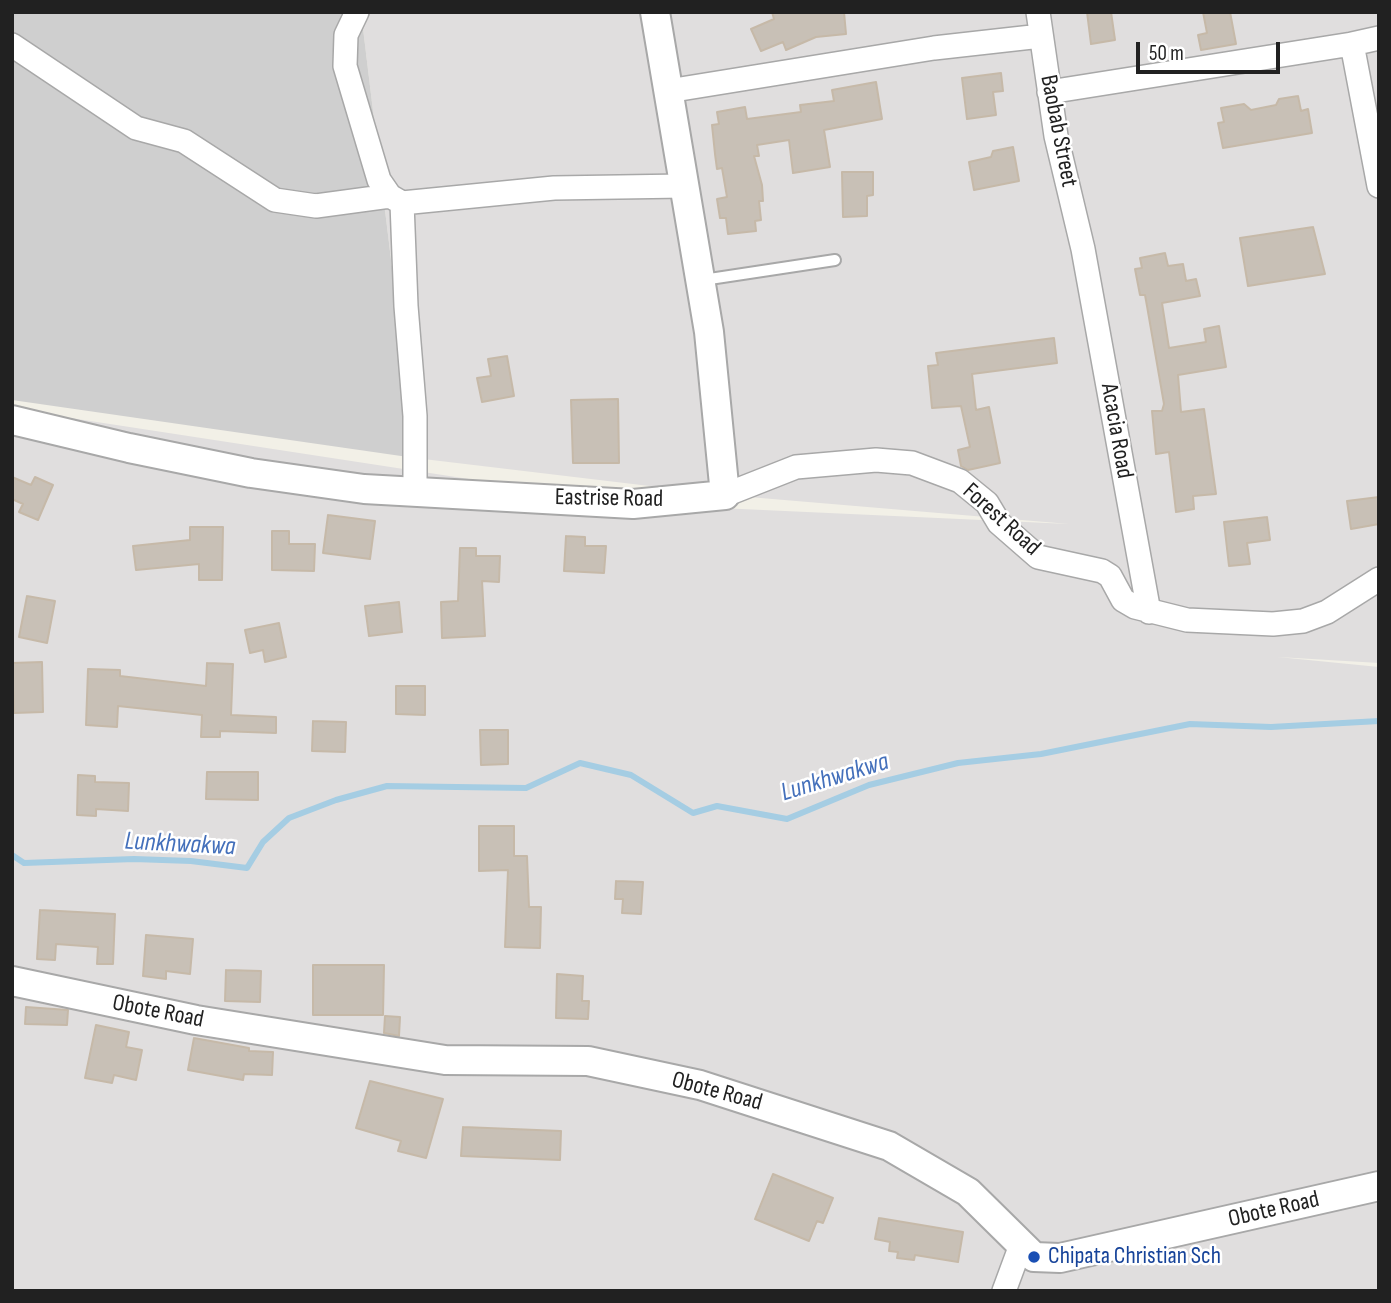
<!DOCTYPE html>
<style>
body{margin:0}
#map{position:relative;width:1391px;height:1303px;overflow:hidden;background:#f2f0e7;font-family:"Sofia Sans Condensed",sans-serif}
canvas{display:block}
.frame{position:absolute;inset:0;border:14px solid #212121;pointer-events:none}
.scale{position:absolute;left:1136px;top:42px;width:144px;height:32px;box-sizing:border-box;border:4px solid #212121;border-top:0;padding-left:9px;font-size:21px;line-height:24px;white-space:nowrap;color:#212121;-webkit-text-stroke:5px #fff;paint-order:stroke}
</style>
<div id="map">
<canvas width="1391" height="1303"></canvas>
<div class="frame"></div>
<div class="scale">50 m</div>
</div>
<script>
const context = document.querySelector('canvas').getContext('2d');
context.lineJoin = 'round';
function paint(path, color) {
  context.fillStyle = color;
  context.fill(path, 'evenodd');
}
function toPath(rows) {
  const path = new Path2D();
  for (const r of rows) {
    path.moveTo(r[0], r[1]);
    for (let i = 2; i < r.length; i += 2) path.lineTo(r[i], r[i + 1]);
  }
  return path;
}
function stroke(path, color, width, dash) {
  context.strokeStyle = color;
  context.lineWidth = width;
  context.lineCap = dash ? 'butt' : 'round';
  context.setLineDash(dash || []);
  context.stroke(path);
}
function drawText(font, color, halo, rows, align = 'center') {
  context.font = font + ' "Sofia Sans Condensed",sans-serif';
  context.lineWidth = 5;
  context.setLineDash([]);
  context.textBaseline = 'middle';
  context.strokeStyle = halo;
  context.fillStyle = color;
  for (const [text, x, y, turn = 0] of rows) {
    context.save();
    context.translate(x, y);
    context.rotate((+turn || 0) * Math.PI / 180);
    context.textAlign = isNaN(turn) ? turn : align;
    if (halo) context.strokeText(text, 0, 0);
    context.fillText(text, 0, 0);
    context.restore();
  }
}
paint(toPath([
 [361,12,1379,12,1379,663,1278,657,1379,667,1379,1291,12,1291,12,409,632,504,1069,524,725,495,415,458]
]), '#e0dede');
paint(toPath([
 [12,12,361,12,415,458,12,400]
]), '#cfcfcf');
stroke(toPath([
 [12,855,24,863,134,859,191,861,247,868,263,842,289,818,336,800,387,786,526,788,580,763,631,775,693,813,717,806,787,819,869,785,958,763,1041,754,1190,724,1271,727,1379,721]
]), '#a5cde3', 6);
const building = toPath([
 [772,12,844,12,846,34,816,37,786,50,783,42,761,51,751,29,774,19,772,12],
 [1087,12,1111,12,1115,40,1091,44,1087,12],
 [1203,12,1230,12,1236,44,1201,50,1198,35,1207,33,1203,12],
 [1001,73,1003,91,993,92,996,115,967,119,962,78,1001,73],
 [876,82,882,119,824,130,830,167,793,173,789,140,757,145,759,156,754,156,762,185,763,201,759,201,761,220,755,221,756,231,728,234,726,218,720,218,717,199,727,197,722,168,717,169,715,154,712,125,719,124,717,112,745,107,747,119,801,112,800,105,834,101,832,90,876,82],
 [1298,96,1301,111,1308,109,1312,133,1223,148,1218,123,1224,122,1221,108,1244,104,1251,110,1276,105,1279,99,1298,96],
 [1013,147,1019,181,974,190,969,162,991,157,993,151,1013,147],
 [842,172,873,172,873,195,867,196,867,216,843,217,842,172],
 [1313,227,1325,274,1248,286,1240,238,1313,227],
 [1165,253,1168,266,1183,264,1186,281,1196,279,1200,296,1162,303,1169,348,1206,342,1204,329,1219,326,1226,367,1178,375,1181,412,1204,409,1216,494,1193,496,1194,509,1176,512,1169,452,1156,454,1152,411,1162,411,1164,404,1147,306,1145,295,1140,295,1135,269,1142,268,1140,258,1165,253],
 [1054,338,1057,363,972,374,976,410,989,407,1000,463,968,470,961,466,958,450,970,447,961,406,932,408,928,366,938,365,936,353,1054,338],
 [507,356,514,396,482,402,477,378,491,376,488,359,507,356],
 [618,399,619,463,573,463,571,400,618,399],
 [12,477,31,485,35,477,53,485,38,520,19,512,23,504,12,499,12,477],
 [1379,497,1379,524,1351,529,1347,501,1379,497],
 [328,515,375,521,370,559,323,553,328,515],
 [1267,517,1270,540,1247,543,1250,564,1229,566,1224,522,1267,517],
 [190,527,223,527,222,580,199,580,199,564,136,570,133,546,190,540,190,527],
 [272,531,289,531,289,544,315,544,314,571,272,570,272,531],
 [566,536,585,537,585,546,606,546,604,573,564,571,566,536],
 [460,548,476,548,476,556,500,556,499,582,482,581,485,636,442,638,441,602,458,601,460,548],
 [27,596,55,601,47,643,19,637,27,596],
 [399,602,402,632,369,636,365,606,399,602],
 [279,623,286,657,265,662,263,650,250,653,245,630,279,623],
 [42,662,43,712,14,713,12,663,42,662],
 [207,663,233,664,231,715,276,717,276,733,220,731,220,737,201,737,202,715,118,706,117,727,86,725,88,669,120,670,120,676,206,686,207,663],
 [396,686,425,686,425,715,396,714,396,686],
 [313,721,346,722,345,752,312,751,313,721],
 [480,730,508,730,508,764,481,765,480,730],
 [207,772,258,772,258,800,206,799,207,772],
 [78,775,95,776,95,782,129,783,128,811,96,809,96,816,77,815,78,775],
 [479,826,514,826,514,856,527,856,529,907,541,907,540,948,505,947,508,870,479,871,479,826],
 [616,881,643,882,641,914,622,913,623,899,615,899,616,881],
 [40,910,115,914,113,964,97,964,98,947,56,944,55,960,37,959,40,910],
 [146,935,193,939,190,974,166,971,166,979,143,976,146,935],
 [313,965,384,965,383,1015,313,1015,313,965],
 [226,970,261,971,260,1002,225,1001,226,970],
 [557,974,583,976,582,1001,589,1001,588,1019,556,1018,557,974],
 [26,1007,68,1010,67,1025,25,1024,26,1007],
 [385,1016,400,1017,399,1036,384,1033,385,1016],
 [96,1025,129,1032,126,1047,142,1050,136,1080,114,1075,112,1083,85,1078,96,1025],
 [194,1038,249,1048,249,1051,273,1052,272,1075,244,1074,243,1080,188,1070,194,1038],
 [370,1081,443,1099,426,1158,398,1151,401,1141,356,1128,370,1081],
 [463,1127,561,1131,560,1160,461,1156,463,1127],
 [773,1174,833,1198,823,1223,817,1221,809,1241,755,1219,773,1174],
 [879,1218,963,1232,958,1262,915,1255,914,1260,897,1258,898,1252,889,1251,890,1242,875,1239,879,1218]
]);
paint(building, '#c8c0b6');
stroke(building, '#c6b9a8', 2);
const service = toPath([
 [703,280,835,260]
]);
const minor = toPath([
 [357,12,346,35,345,66,379,180,390,196,402,203,554,188,684,186],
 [1038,12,1056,136,1083,249,1149,612],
 [1352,44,1379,38],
 [12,45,136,128,184,141,275,200,316,206,390,196],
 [668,91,934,48,1041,36],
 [1049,92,1352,44,1379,186],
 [402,203,406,306,415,416,415,489],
 [725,495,796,467,876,460,912,463,960,481,987,503,999,523,1038,557,1102,571,1110,576,1123,600,1135,607,1187,620,1273,624,1303,621,1327,612,1379,579],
 [1004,1291,1021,1245]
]);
const tertiary = toPath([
 [12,420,129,448,251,473,364,489,633,504,725,495,709,332,655,12],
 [12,981,196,1020,445,1060,588,1061,700,1085,889,1146,968,1192,1034,1257,1060,1258,1379,1186]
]);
stroke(service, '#a8a8a8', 14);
stroke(minor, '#a8a8a8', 26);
stroke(tertiary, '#a8a8a8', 32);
stroke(service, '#fff', 10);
stroke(minor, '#fff', 23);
stroke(tertiary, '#fff', 28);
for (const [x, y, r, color] of [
 [1034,1257,7,"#1a4fb4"]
]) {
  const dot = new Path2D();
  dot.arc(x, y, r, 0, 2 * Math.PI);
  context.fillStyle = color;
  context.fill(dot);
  stroke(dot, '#fff', 2.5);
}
drawText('24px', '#212121', '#fff', [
 ["Baobab Street",1058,131,79],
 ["Acacia Road",1116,431,80],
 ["Eastrise Road",609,499,1],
 ["Forest Road",1001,520,42],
 ["Obote Road",158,1012,11],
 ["Obote Road",717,1092,15],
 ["Obote Road",1274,1210,-13]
]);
drawText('24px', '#164399', '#fff', [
 ["Chipata Christian Sch",1048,1257]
], 'left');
drawText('italic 26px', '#4470bb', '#fff', [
 ["Lunkhwakwa",835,778,-17],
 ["Lunkhwakwa",180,845,3]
]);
</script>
